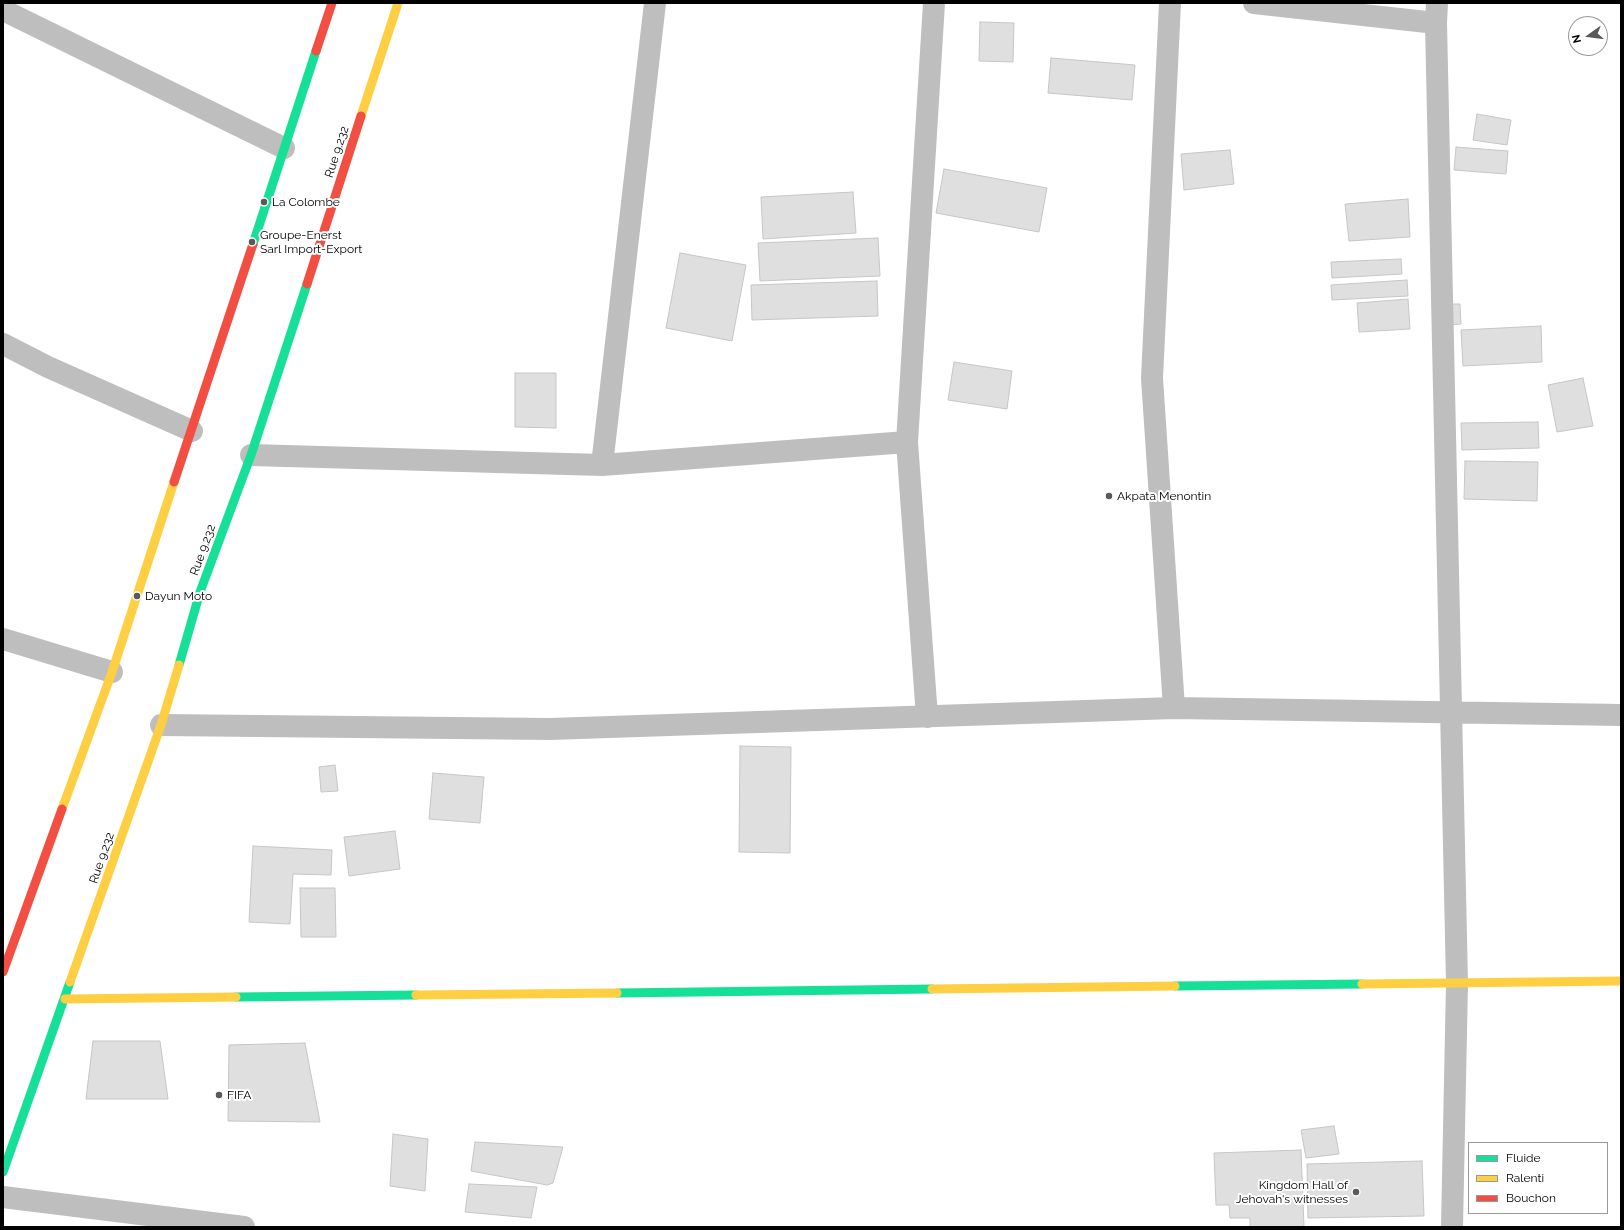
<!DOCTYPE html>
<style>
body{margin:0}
#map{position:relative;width:1624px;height:1230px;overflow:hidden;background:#fff;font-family:Raleway,sans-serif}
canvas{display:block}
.frame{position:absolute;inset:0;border:4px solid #000;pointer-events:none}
.legend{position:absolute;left:1468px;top:1142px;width:140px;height:72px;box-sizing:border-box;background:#fff;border:1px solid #999;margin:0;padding:5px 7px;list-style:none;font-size:12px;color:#000}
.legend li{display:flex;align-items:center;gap:8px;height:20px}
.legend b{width:20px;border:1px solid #999}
.north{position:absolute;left:1568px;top:16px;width:40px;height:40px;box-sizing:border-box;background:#fff;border:1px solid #999;border-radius:50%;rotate:256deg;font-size:11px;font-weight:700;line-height:16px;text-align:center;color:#000}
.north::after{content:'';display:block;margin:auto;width:14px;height:18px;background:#595959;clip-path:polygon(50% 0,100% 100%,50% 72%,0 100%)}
</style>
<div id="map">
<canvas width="1624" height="1230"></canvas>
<div class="frame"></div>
<ul class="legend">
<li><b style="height:5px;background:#16e098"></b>Fluide</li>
<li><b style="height:5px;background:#ffcf43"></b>Ralenti</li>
<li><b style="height:5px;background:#f24e42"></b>Bouchon</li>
</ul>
<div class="north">N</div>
</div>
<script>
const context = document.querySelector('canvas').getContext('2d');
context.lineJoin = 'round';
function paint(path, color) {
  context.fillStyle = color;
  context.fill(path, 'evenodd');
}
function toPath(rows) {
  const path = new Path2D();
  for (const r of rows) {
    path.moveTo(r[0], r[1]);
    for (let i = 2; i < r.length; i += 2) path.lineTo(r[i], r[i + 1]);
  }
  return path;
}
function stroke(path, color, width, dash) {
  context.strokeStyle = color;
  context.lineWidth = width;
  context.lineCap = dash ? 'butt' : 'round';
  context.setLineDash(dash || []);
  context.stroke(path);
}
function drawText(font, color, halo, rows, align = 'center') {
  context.font = font + ' Raleway,sans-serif';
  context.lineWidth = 4;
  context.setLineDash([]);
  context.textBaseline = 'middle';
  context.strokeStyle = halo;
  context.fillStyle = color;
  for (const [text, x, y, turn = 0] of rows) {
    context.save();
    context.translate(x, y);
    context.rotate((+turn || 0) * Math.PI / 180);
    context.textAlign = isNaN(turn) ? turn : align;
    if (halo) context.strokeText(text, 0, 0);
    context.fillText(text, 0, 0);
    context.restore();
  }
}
const building = toPath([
 [980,22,1014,23,1013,62,979,61,980,22],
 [1051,58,1135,65,1132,100,1048,93,1051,58],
 [1477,114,1511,120,1507,145,1473,140,1477,114],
 [1456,147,1508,151,1506,174,1454,170,1456,147],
 [1230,150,1234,184,1184,190,1181,154,1230,150],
 [944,169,1047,188,1039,232,936,213,944,169],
 [853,192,856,233,763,239,761,197,853,192],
 [1408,199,1410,237,1349,241,1345,204,1408,199],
 [878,238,880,276,760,281,758,243,878,238],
 [680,253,746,265,732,341,666,328,680,253],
 [1401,259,1402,274,1332,278,1331,262,1401,259],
 [1407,280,1408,296,1332,300,1331,285,1407,280],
 [877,281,878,316,752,320,751,285,877,281],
 [1408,299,1410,329,1359,332,1357,303,1408,299],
 [1448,304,1460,304,1461,324,1450,325,1448,304],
 [1541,326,1542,362,1463,366,1461,330,1541,326],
 [954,362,1012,371,1007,409,948,400,954,362],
 [515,373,556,373,556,428,515,427,515,373],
 [1583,378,1593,426,1557,432,1548,385,1583,378],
 [1538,422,1539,448,1462,450,1461,423,1538,422],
 [1465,461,1538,462,1537,501,1464,499,1465,461],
 [740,746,791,747,790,853,739,852,740,746],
 [335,765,338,791,321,792,319,767,335,765],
 [433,773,484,777,480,823,429,819,433,773],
 [395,831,400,869,349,876,344,837,395,831],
 [253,846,332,850,331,875,293,874,290,924,249,922,253,846],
 [300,888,335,888,336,937,301,937,300,888],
 [93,1041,160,1041,168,1099,86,1099,93,1041],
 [305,1043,320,1122,228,1121,229,1045,305,1043],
 [1334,1126,1339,1154,1306,1158,1301,1130,1334,1126],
 [393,1134,428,1139,425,1191,390,1186,393,1134],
 [475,1142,563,1147,553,1183,547,1185,471,1171,475,1142],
 [1301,1150,1304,1227,1250,1227,1250,1218,1230,1218,1229,1205,1216,1205,1214,1153,1301,1150],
 [1422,1161,1424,1216,1308,1218,1307,1164,1422,1161],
 [469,1184,537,1187,531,1218,465,1212,469,1184]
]);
paint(building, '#dfdfdf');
stroke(building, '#c6c6c6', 1);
stroke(toPath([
 [1170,3,1152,378,1174,708],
 [1254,3,1436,23],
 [1437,3,1436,23,1457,983,1452,1227],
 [3,10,284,148],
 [3,344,48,367,192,431],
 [251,455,602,465,907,442],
 [602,465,655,3],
 [3,639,112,672],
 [927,717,907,442,934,3],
 [161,725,550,729,1174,708,1621,715],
 [3,1197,244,1227]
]), '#bebebe', 22);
stroke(toPath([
 [253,244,316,51],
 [179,665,200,592,251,455,307,284],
 [1175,986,1362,984],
 [617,993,932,989],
 [236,997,416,995],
 [3,1172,70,982]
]), '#16e098', 9);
stroke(toPath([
 [361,116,398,3],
 [62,809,112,672,174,482],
 [70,982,161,725,179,665],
 [1362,984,1621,981],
 [932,989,1175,986],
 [416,995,617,993],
 [65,999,236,997]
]), '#ffcf43', 9);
stroke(toPath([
 [316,51,332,3],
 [307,284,361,116],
 [174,482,253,244],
 [3,972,62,809]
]), '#f24e42', 9);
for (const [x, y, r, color] of [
 [264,202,4,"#595959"],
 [252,242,4,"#595959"],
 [1109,496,4,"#595959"],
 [137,596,4,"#595959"],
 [219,1095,4,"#595959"],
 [1356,1192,4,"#595959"]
]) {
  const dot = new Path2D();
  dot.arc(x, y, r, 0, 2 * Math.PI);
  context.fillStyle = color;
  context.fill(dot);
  stroke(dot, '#fff', 1.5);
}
drawText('12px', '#000', '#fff', [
 ["Rue 9.232",337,152,-72],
 ["Rue 9.232",203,550,-70],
 ["Rue 9.232",102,858,-71]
]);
drawText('12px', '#000', '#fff', [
 ["La Colombe",272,202],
 ["Groupe-Enerst",260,235],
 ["Sarl Import-Export",260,249],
 ["Akpata Menontin",1117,496],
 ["Dayun Moto",145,596],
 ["FIFA",227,1095],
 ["Kingdom Hall of",1348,1185,"right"],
 ["Jehovah's witnesses",1348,1199,"right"]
], 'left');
</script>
